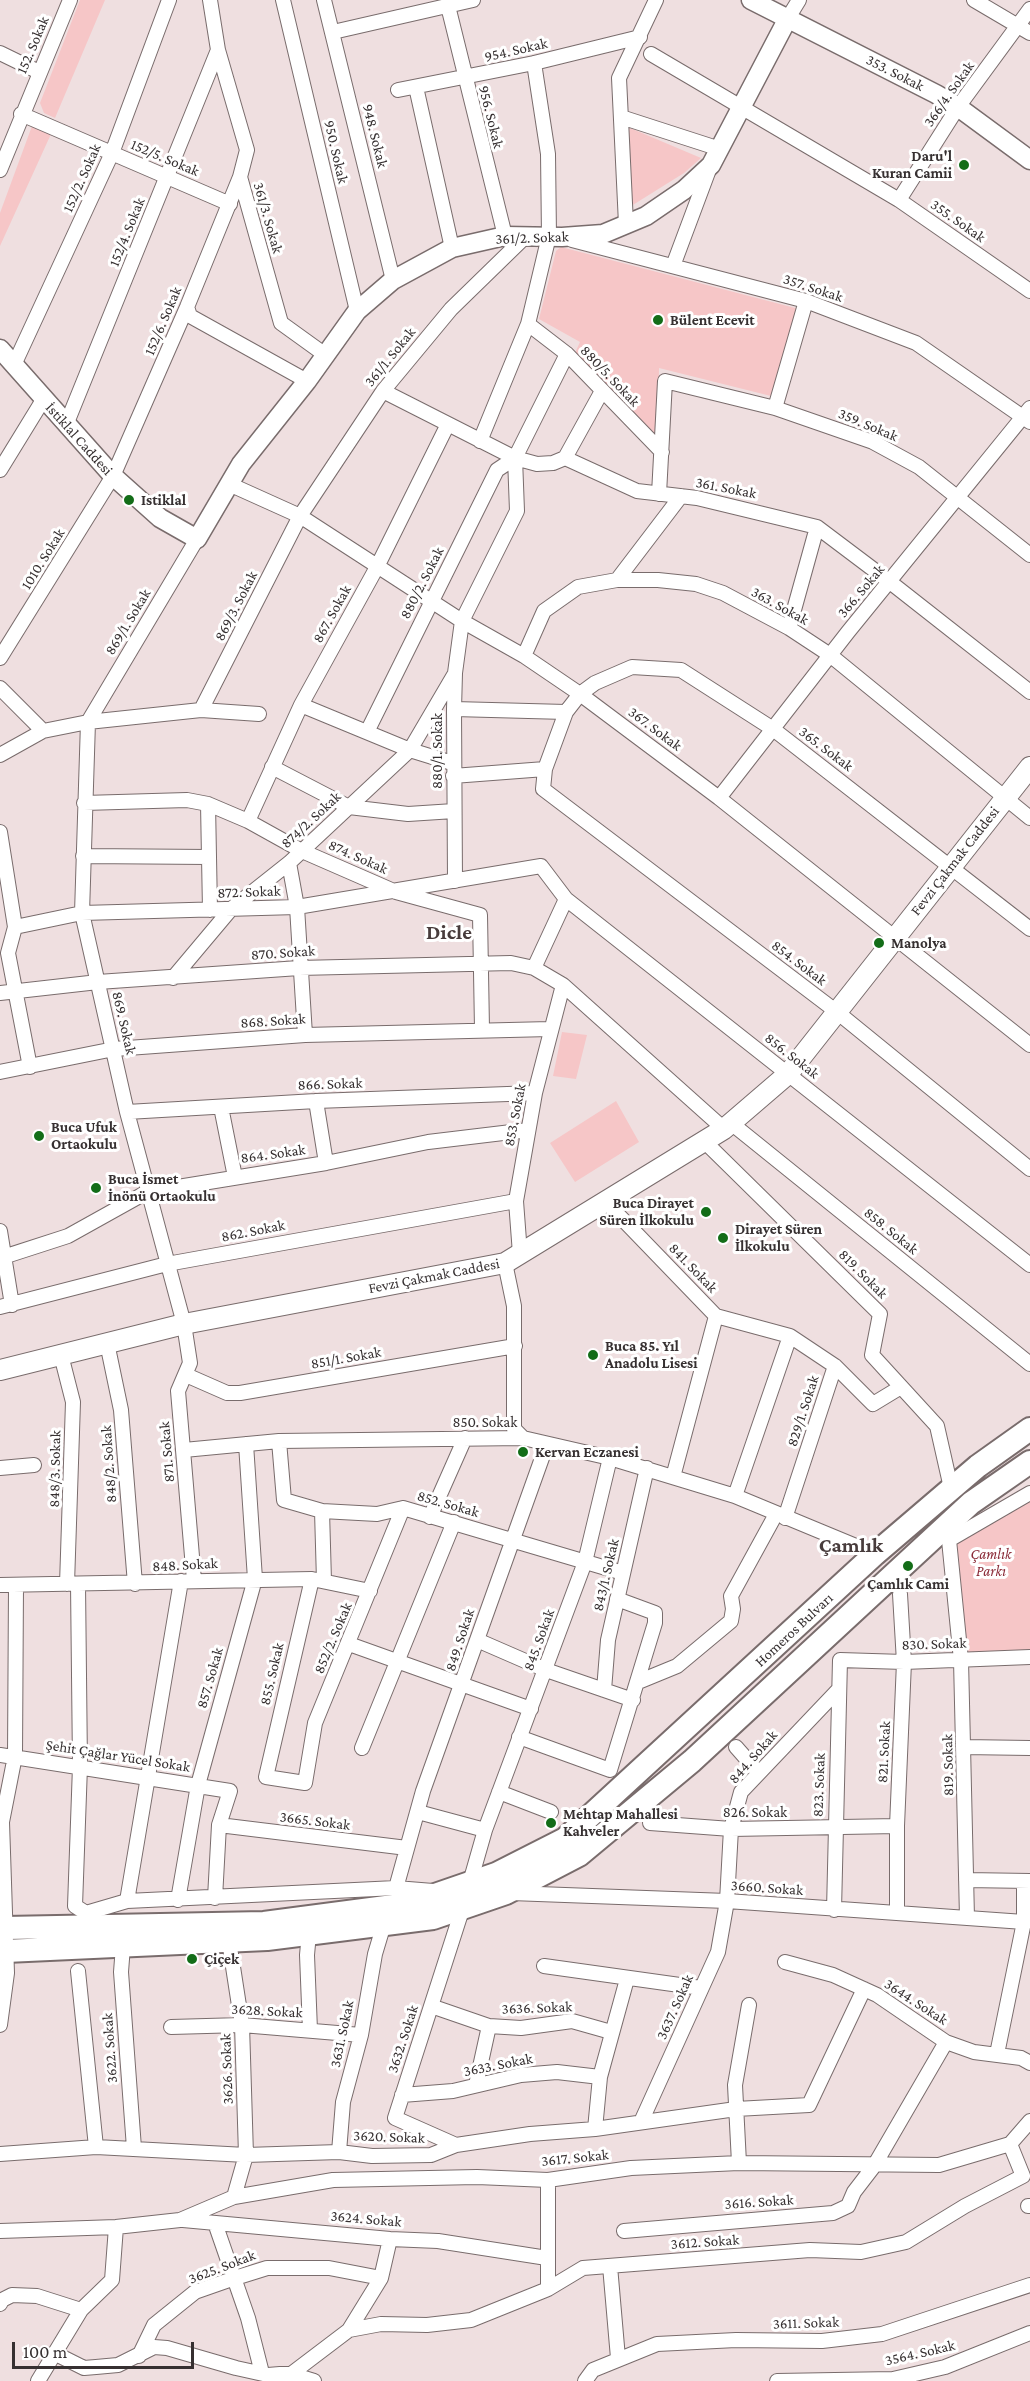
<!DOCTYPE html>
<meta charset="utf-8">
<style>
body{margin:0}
#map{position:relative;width:1030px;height:2381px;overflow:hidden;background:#efdfe0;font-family:"Crimson Pro",serif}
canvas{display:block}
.scale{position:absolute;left:12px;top:2342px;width:182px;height:27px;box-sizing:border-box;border:3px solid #363031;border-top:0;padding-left:8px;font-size:18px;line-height:21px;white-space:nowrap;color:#363031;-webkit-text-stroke:4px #fff;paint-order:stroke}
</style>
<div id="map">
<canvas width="1030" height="2381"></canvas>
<div class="scale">100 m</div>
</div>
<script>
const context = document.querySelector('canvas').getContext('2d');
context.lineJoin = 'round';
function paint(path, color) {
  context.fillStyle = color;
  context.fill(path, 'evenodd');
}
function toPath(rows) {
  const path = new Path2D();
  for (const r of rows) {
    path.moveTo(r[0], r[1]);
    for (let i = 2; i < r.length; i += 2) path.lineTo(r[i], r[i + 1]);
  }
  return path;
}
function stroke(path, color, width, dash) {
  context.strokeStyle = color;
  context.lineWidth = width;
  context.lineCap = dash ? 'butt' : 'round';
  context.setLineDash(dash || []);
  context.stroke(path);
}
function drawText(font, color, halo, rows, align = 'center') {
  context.font = font + ' "Crimson Pro",serif';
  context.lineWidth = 6;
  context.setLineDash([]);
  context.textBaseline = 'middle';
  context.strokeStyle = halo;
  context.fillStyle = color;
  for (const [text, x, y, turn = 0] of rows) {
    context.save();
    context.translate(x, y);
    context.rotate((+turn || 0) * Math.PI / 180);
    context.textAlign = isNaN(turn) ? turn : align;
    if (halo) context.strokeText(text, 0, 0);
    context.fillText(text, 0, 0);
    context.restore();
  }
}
paint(toPath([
 [80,0,105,0,55,118,44,113,40,103],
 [623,125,701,158,684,173,628,208],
 [32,126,51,134,0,246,0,213],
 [561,247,799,309,771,396,659,368,658,437,574,355,580,342,539,319,556,251],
 [562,1032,587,1035,576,1079,553,1076],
 [616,1101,639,1142,575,1182,550,1143],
 [1030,1493,1030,1657,961,1660,949,1540]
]), '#f6c6c7');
const minor = toPath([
 [210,0,218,50,247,150,240,177,281,323,324,354],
 [283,0,357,311],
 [324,0,393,280],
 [974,0,1030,33],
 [448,6,505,236],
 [788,18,799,0],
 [333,32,473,0],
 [0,53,39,72],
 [651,54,899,200,1030,291],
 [416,87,452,248],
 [398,90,534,63,640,37],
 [21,114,230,204],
 [621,117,720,149],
 [0,170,70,0],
 [899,200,958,107,1030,9],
 [626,224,619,78,656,0],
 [572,240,806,301,916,343,1030,422],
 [673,266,710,167],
 [187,307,190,316,307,381],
 [528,324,567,354],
 [14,365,112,153,169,0],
 [383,391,515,458,537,464,553,463,565,458,637,491,697,498,817,527,890,582,1030,692],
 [775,408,806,301],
 [66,425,218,50],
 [480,441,528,324,549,236,548,154,534,63],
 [565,458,602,391],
 [0,470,43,400],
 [229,484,300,516,462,621,524,656,580,694,719,798,1030,1045],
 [659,494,665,381,775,408,873,442,919,467,1030,555],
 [617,580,681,496],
 [789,628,817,527],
 [524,656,544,611,578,587,617,580,658,580,696,584,723,593,789,628,830,655,1030,818],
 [0,658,113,476,187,307,240,177],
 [0,688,43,731],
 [301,705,410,750,452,763],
 [454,709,566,712],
 [201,710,300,516,383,391,451,309,527,235],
 [368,730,497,470,515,458,567,354,662,452],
 [0,755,43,731,88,722,201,710,259,714],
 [272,767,349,807,408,814,454,811],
 [545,769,566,712,580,694,595,683,632,667,681,670,773,729,1030,929],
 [453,776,545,769,543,789,837,1012,1030,1169],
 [719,798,848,632,1030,408],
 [84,803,187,800,208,804,248,821,302,851,396,892,480,915,482,1029],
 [208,804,210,910],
 [248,821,301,705,377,567,448,424],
 [0,832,15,927,8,953,30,1067],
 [83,856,209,857],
 [289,863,297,907,305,1035],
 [455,881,454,709,455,673,462,621,517,511,515,458],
 [15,927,82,913,297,907,541,866,566,899,1030,1265],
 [534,968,566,899],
 [173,978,231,909,289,863,410,750,454,675],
 [0,993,98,982,299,968,511,963,534,968,563,985,724,1129],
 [0,1072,114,1049,305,1035,550,1029],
 [316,1101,326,1163],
 [221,1107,235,1177],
 [127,1112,316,1101,535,1093],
 [731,1123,1030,1364],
 [704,1141,880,1314,872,1355,937,1426,951,1488],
 [605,1201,716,1316,673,1477],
 [0,1231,12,1305],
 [520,1254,516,1201,535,1093,563,985],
 [0,1258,68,1236,147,1192,326,1163,428,1142,528,1130],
 [505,1263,514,1306,514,1429,523,1438],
 [0,1307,167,1264,516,1201],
 [716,1316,790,1336,835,1366,873,1404,901,1387],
 [107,1343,121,1410,135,1584],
 [61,1355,73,1402,67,1584],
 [186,1375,227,1393,240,1393,515,1346],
 [279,1441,284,1500,322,1511,377,1514,403,1508,623,1573],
 [184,1450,279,1441,523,1438,610,1458,735,1496,875,1554],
 [0,1468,34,1465],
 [735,1496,790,1336],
 [322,1511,324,1581],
 [430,1517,465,1438],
 [785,1518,835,1366],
 [312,1579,266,1777,305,1783,315,1723,403,1508],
 [194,1580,178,1391,190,1363,184,1324,127,1112,82,913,88,722,197,539],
 [78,1584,80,1766,75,1906,86,1913,127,1901,396,1888,433,1891],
 [0,1585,312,1579,370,1591],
 [477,1640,546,1670,633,1700],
 [349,1644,531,1709],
 [638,1682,677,1666,731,1621,733,1609,731,1596,776,1514],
 [604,1690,608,1640,647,1468],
 [519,1737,610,1770,655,1623,655,1613,617,1599],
 [736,1747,758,1772],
 [964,1747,1030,1748],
 [362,1748,454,1522],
 [0,1755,230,1791,219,1825,215,1898],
 [499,1792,551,1812],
 [418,1812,485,1830],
 [650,1823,731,1829,897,1826],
 [219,1825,407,1848],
 [966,1880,1030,1881],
 [396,1888,423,1791,547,1444],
 [511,1893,727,1901,1024,1922],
 [178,1900,198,1785,255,1579,246,1444],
 [127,1901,181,1581],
 [834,1910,840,1660,904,1662,1030,1657],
 [897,1912,897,1826,904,1662,900,1594],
 [967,1918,961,1660,949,1540,1030,1493],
 [309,1933,307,1955,310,2030],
 [229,1941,242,2025,246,2155,234,2197],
 [123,1946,121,1972,134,2148],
 [785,1962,833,1975,877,1995,946,2042,974,2052,1021,2058,1030,2063],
 [544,1966,701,1988],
 [78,1971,96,2147],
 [431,2006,489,2026,521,2028,572,2021,611,2032],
 [0,2025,7,1973,2,1822,15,1756,16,1586],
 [171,2027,242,2025,361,2035],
 [997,2054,1024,1922,1024,1881],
 [476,2085,489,2026],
 [402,2095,453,2091,521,2075,557,2072,600,2077],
 [641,2122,718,1952,727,1901,731,1829,741,1792,839,1689],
 [595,2129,600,2077,627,1979],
 [456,2145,395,2118,463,1907,485,1830,585,1562,610,1458],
 [339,2152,343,2102,361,2035,375,1954,384,1924],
 [0,2154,96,2147,246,2155,339,2152,372,2156,431,2155,456,2145,530,2134,595,2129,736,2109,809,2105,864,1989],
 [739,2163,735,2085,749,2005],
 [1028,2206,1030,2206],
 [183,2220,390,2239,438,2241,547,2258],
 [215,2223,248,2318,262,2373],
 [0,2231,116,2227,180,2220,234,2197,333,2180,477,2177,548,2180,631,2168,739,2163,939,2165,1010,2144,1030,2121],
 [624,2231,833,2213,848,2206,854,2192,874,2166,946,2042],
 [610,2266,618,2358],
 [548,2289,548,2180],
 [0,2304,2,2300,12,2295,37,2296,81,2310],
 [349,2330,381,2324,427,2325,471,2320,548,2289,583,2268,810,2250,861,2252,906,2242,965,2206,1023,2176,1010,2144],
 [54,2353,84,2368,96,2367,118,2365,154,2347,167,2348,236,2368,268,2375,280,2374],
 [139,2356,154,2325,195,2292,235,2278,267,2268,329,2268,381,2278],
 [291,2374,314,2381],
 [38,2381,81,2310,112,2280,116,2227],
 [276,2381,280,2374,291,2374,349,2330,381,2278,390,2239],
 [585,2381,593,2370,657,2344,736,2340,822,2341,882,2334,1030,2285],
 [777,2381,893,2379,945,2367,1030,2333]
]);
const tertiary = toPath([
 [751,0,936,94,958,107,1030,160],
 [0,349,113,476,160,518,197,539,241,464,307,381,357,311,393,280,452,248,505,236,562,237,603,234,646,216,684,190,711,165,788,18]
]);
const secondary = toPath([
 [0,1370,184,1324,505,1263,724,1129,788,1074,1030,767]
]);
const primary = toPath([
 [5,1928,264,1923,409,1904,496,1874,565,1839,875,1554,978,1466,1030,1429],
 [6,1951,267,1939,433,1918,506,1893,579,1855,692,1761,971,1503,1030,1462]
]);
stroke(minor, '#796c6c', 16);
stroke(tertiary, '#796c6c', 21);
stroke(secondary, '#796c6c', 22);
stroke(primary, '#796c6c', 26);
stroke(minor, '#fff', 14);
stroke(tertiary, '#fff', 18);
stroke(secondary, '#fff', 20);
stroke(primary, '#fff', 22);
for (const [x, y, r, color] of [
 [964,165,6,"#136d18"],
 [658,320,6,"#136d18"],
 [129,500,6,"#136d18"],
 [879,943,6,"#136d18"],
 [39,1136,6,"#136d18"],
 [96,1188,6,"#136d18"],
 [706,1212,6,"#136d18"],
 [723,1238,6,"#136d18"],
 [593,1355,6,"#136d18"],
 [523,1452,6,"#136d18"],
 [908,1566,6,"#136d18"],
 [551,1823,6,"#136d18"],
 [192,1959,6,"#136d18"]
]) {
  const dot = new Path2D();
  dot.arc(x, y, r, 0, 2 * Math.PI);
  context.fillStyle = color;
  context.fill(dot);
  stroke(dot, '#fff', 2);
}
drawText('15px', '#363031', '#fff', [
 ["152. Sokak",33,45,-67],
 ["954. Sokak",516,50,-13],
 ["353. Sokak",895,73,27],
 ["366/4. Sokak",949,94,-55],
 ["956. Sokak",491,117,76],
 ["948. Sokak",375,136,76],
 ["950. Sokak",336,152,77],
 ["152/5. Sokak",165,158,23],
 ["152/2. Sokak",82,178,-66],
 ["361/3. Sokak",268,218,74],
 ["355. Sokak",958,221,35],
 ["152/4. Sokak",127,232,-68],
 ["361/2. Sokak",532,238,-2],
 ["357. Sokak",813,288,18],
 ["152/6. Sokak",163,321,-67],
 ["361/1. Sokak",390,357,-51],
 ["880/5. Sokak",610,376,46],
 ["359. Sokak",868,425,23],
 ["İstiklal Caddesi",79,439,48],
 ["361. Sokak",726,488,11],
 ["1010. Sokak",43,559,-58],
 ["880/2. Sokak",422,583,-63],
 ["366. Sokak",861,591,-50],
 ["869/3. Sokak",236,606,-63],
 ["363. Sokak",780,606,29],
 ["867. Sokak",332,614,-61],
 ["869/1. Sokak",128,622,-59],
 ["367. Sokak",655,729,37],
 ["365. Sokak",826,749,37],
 ["880/1. Sokak",437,751,-90],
 ["874/2. Sokak",311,820,-43],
 ["874. Sokak",358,857,24],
 ["Fevzi Çakmak Caddesi",955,861,-52],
 ["872. Sokak",249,892,-2],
 ["870. Sokak",283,953,-4],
 ["854. Sokak",799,963,37],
 ["868. Sokak",273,1021,-4],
 ["869. Sokak",124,1023,77],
 ["856. Sokak",792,1056,38],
 ["866. Sokak",330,1084,-2],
 ["853. Sokak",515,1115,-79],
 ["864. Sokak",273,1154,-8],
 ["862. Sokak",253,1231,-11],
 ["858. Sokak",891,1231,39],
 ["841. Sokak",693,1268,46],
 ["819. Sokak",863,1274,45],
 ["Fevzi Çakmak Caddesi",434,1276,-11],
 ["851/1. Sokak",346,1358,-10],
 ["829/1. Sokak",803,1411,-72],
 ["850. Sokak",485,1422],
 ["871. Sokak",167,1452,-95],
 ["848/2. Sokak",109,1464,-94],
 ["848/3. Sokak",55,1469,-89],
 ["852. Sokak",448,1504,16],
 ["848. Sokak",185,1565,-3],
 ["843/1. Sokak",606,1575,-77],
 ["Homeros Bulvarı",794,1630,-43],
 ["852/2. Sokak",333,1638,-67],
 ["849. Sokak",460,1640,-72],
 ["845. Sokak",539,1640,-70],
 ["830. Sokak",934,1644,-2],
 ["855. Sokak",272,1674,-77],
 ["857. Sokak",210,1678,-74],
 ["821. Sokak",884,1752,-87],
 ["Şehit Çağlar Yücel Sokak",118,1756,9],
 ["844. Sokak",753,1757,-49],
 ["819. Sokak",948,1765,-91],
 ["823. Sokak",819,1785,-88],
 ["826. Sokak",755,1812],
 ["3665. Sokak",315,1821,7],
 ["3660. Sokak",767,1888,4],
 ["3644. Sokak",916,2002,33],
 ["3637. Sokak",675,2007,-66],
 ["3636. Sokak",537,2008,-2],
 ["3628. Sokak",267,2011,3],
 ["3631. Sokak",342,2034,-78],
 ["3632. Sokak",403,2039,-72],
 ["3622. Sokak",110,2048,-94],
 ["3633. Sokak",498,2065,-11],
 ["3626. Sokak",227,2069,-92],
 ["3620. Sokak",389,2137,2],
 ["3617. Sokak",575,2158,-6],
 ["3616. Sokak",759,2202,-4],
 ["3624. Sokak",366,2219,5],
 ["3612. Sokak",705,2242,-4],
 ["3625. Sokak",222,2267,-21],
 ["3611. Sokak",806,2323,-2],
 ["3564. Sokak",920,2353,-13]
]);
drawText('bold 15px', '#363031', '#fff', [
 ["Daru'l",952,156,"right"],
 ["Kuran Camii",952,173,"right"],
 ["Bülent Ecevit",670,320],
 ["Istiklal",141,500],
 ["Manolya",891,943],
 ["Buca Ufuk",51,1127],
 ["Ortaokulu",51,1144],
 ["Buca İsmet",108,1179],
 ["İnönü Ortaokulu",108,1196],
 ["Buca Dirayet",694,1203,"right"],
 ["Süren İlkokulu",694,1220,"right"],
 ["Dirayet Süren",735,1229],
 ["İlkokulu",735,1246],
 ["Buca 85. Yıl",605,1346],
 ["Anadolu Lisesi",605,1363],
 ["Kervan Eczanesi",535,1452],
 ["Çamlık Cami",908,1584,"center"],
 ["Mehtap Mahallesi",563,1814],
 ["Kahveler",563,1831],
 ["Çiçek",204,1959]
], 'left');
drawText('italic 15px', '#8b2c39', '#fff', [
 ["Çamlık",991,1554],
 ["Parkı",991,1571]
]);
drawText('bold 21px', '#483c3c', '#fff', [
 ["Dicle",449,933],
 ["Çamlık",851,1546]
]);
</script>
